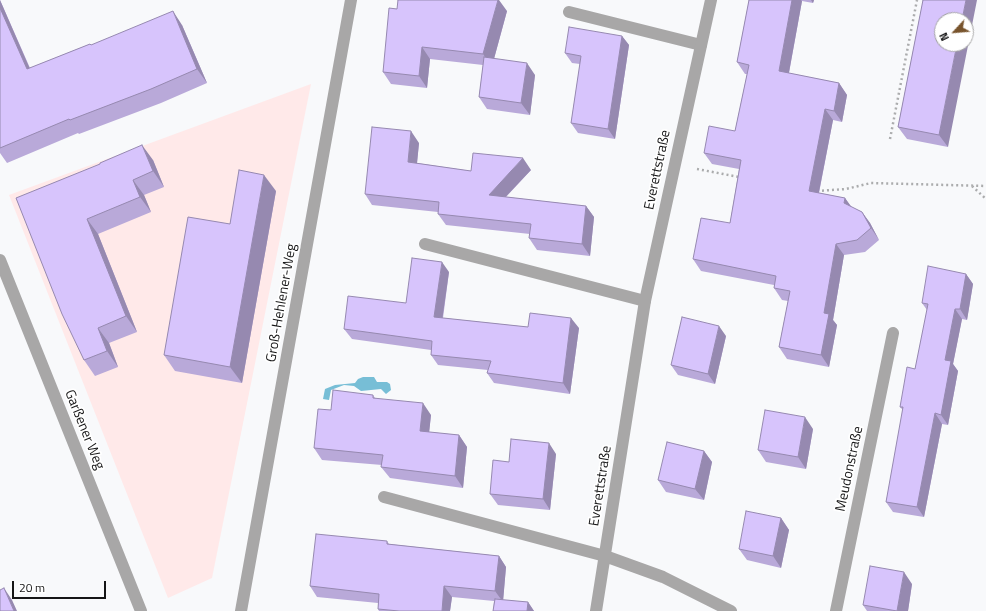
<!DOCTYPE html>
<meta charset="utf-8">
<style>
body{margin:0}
#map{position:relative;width:986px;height:611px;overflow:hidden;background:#f8f9fb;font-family:"Titillium Web",sans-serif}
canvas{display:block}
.north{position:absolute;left:934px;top:12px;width:40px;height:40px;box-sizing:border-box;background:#fff;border:1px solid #a1a1a2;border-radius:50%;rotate:244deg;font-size:11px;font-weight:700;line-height:16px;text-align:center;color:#151516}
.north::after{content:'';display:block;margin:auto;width:14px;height:18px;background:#78542d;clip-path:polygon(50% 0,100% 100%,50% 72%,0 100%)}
.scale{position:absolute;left:12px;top:581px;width:94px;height:18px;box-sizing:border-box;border:2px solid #151516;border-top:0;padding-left:5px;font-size:12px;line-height:14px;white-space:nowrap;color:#151516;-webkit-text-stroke:3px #fff;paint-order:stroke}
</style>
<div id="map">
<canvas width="986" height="611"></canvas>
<div class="north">N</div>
<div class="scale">20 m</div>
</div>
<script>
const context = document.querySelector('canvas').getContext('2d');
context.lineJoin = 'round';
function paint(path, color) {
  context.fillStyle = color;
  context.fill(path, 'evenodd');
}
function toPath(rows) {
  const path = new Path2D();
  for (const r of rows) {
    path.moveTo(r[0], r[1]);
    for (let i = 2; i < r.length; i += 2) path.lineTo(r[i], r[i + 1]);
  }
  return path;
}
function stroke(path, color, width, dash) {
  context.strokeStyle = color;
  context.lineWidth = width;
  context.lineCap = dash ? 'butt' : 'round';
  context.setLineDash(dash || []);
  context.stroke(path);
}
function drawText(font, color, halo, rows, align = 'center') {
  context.font = font + ' "Titillium Web",sans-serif';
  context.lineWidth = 3.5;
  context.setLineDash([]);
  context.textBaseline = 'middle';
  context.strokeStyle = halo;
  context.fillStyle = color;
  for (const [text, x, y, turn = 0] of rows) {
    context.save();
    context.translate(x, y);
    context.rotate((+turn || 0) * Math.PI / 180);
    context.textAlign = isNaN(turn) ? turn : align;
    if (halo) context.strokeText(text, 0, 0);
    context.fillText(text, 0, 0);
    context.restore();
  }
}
paint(toPath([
 [311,84,212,578,168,598,9,195]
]), '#ffe9e9');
paint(toPath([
 [363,377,374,377,377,382,387,382,390,384,391,390,386,394,381,389,361,391,354,386,344,385,331,390,329,400,323,399,325,389,335,385,355,383,358,379]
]), '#77bed6');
stroke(toPath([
 [890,139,917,0],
 [697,169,739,177],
 [972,186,986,199],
 [817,191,846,189,871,183,986,186]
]), '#abacad', 2.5, [2, 3]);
stroke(toPath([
 [569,12,701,45],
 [425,244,645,301],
 [384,497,605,556],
 [836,611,893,333]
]), '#a8a7a7', 12);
stroke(toPath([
 [0,260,141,611],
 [605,556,663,577,731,611],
 [596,611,645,301,711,0]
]), '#a8a7a7', 12);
stroke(toPath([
 [241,611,351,0]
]), '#a8a7a7', 12);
paint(toPath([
 [0,0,30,68,90,44,91,45,182,25,207,83,161,103,79,134,78,133,7,163,0,153],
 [749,0,814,0,813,3,802,1,789,73,839,83,847,95,842,122,833,120,819,193,845,198,851,207,862,212,870,223,879,240,865,252,844,255,833,320,837,325,829,367,787,359,779,347,788,301,782,300,774,288,774,285,701,271,693,259,730,223,739,169,712,164,704,153,735,131,747,74,745,74,737,62],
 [923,0,948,147,907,139,898,127],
 [397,9,507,11,494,59,535,75,530,115,487,109,479,97,483,65,430,59,427,88,391,84,383,72],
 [622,36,629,45,615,139,578,133,571,123,580,64,572,63,565,53],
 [419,143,417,163,471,171,531,170,506,197,586,206,594,217,590,256,537,250,529,238,530,234,446,225,438,214,438,212,372,205,365,194],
 [153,160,164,187,144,195,151,212,98,234,137,332,109,343,118,367,95,376,84,360,16,198],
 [276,191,242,383,175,371,164,355,230,224],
 [449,272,443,318,528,327,579,328,570,394,494,383,487,373,488,370,438,365,431,355,431,350,352,339,344,329,406,303],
 [966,274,973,284,967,320,962,319,953,364,958,371,948,425,942,424,924,517,893,512,886,502,903,410,900,407,915,369,927,310,922,303],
 [726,336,715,384,678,375,671,365],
 [373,395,375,398,431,415,429,432,459,435,467,447,463,488,390,478,381,467,382,465,322,460,314,448,331,410],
 [813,429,806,469,766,462,758,450],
 [704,451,712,462,704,500,666,492,658,480],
 [556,454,550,510,498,505,490,494,509,462],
 [781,518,789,530,781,568,747,560,739,549],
 [387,541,389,544,499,556,506,567,503,600,528,602,534,611,493,611,494,601,452,597,450,611,379,611,378,609,378,603,317,597,310,586],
 [912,584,908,611,867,611,863,605]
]), '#b9a9d9');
paint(toPath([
 [0,0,36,83,27,69,0,8],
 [498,0,499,0,507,11,492,66,483,54],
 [792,0,801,0,802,1,787,83,779,71],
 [811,0,814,0,813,3],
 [966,0,977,0,948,147,939,135,957,44,966,44,966,20,962,20],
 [173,11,182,25,207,83,197,69],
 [622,36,629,45,615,139,608,129],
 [422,47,430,59,427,88,419,76],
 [527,63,535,75,530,115,521,103],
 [839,83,847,95,842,122,834,111],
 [825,109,833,120,817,202,809,191],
 [411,131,419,143,416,173,408,162],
 [142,145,153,160,164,187,153,171],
 [523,158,531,170,497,206,489,195],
 [264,175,276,191,242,383,230,367],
 [133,180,144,195,151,212,140,197],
 [845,198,853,209,844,203],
 [586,206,594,217,590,256,582,244],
 [862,212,870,223,879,240,871,228],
 [87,219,98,234,137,332,126,316],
 [836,244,844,255,833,320,837,325,829,367,821,355,824,313],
 [442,262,449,272,441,328,434,317],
 [966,274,973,284,967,320,960,309],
 [955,309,962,319,953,364,958,371,948,425,941,415,945,360],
 [571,318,579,328,570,394,563,383],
 [719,326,726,336,715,384,708,374],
 [98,328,109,343,118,367,107,351],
 [423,403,431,415,428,443,420,431],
 [935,413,942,424,924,517,917,507],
 [805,417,813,429,806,469,798,457],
 [459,435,467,447,463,488,455,476],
 [549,443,556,454,550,510,543,499],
 [704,451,712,462,704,500,695,489],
 [781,518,789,530,781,568,773,556],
 [499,556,506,567,503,602,495,591],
 [904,572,912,584,908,611,897,611],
 [444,586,452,597,450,611,442,611],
 [4,588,12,600,17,611,14,611],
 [528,602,534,611,527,611]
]), '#9689b0');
const building = toPath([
 [398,0,498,0,483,54,422,47,419,76,383,72,389,8,397,9,398,0],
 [749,0,792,0,779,71,839,83,834,111,825,109,809,191,845,198,844,203,862,212,871,228,857,240,836,244,824,313,829,314,821,355,779,347,790,291,774,288,776,276,693,259,701,218,730,223,741,160,704,153,709,126,735,131,749,65,737,62,749,0],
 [923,0,966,0,962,20,942,20,942,44,957,44,939,135,898,127,923,0],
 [0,8,27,69,90,44,91,45,173,11,197,69,151,89,70,120,69,119,0,148,0,8],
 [569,27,622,36,608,129,571,123,581,56,565,53,569,27],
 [484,57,527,63,521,103,479,97,484,57],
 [372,127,411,131,408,162,471,171,473,153,523,158,489,195,586,206,582,244,529,238,531,224,438,214,439,202,365,194,372,127],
 [142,145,153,171,133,180,140,197,87,219,126,316,98,328,107,351,84,360,62,314,16,198,100,164,100,163,142,145],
 [239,170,264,175,230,367,164,355,188,217,230,224,239,170],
 [412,258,442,262,434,317,528,327,530,313,571,318,563,383,487,373,491,361,431,355,432,341,344,329,348,296,406,303,412,258],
 [928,266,966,274,960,309,955,309,945,360,951,361,941,415,935,413,917,507,886,502,903,407,900,407,907,367,915,369,928,304,922,303,928,266],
 [682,317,719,326,708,374,671,365,682,317],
 [333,390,373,395,373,398,423,403,420,431,459,435,455,476,381,467,383,455,314,448,318,409,331,410,333,390],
 [765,410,805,417,798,457,758,450,765,410],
 [511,439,549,443,543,499,490,494,493,460,509,462,511,439],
 [667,442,704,451,695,489,658,480,667,442],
 [746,511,781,518,773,556,739,549,746,511],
 [316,534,387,541,387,544,499,556,495,591,444,586,442,611,399,611,378,609,379,594,310,586,316,534],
 [870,566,904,572,897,611,863,605,870,566],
 [4,588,14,611,0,611,0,590,4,588],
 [495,599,528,602,527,611,493,611,495,599]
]);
paint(building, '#d7c4fc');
stroke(building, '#9689b0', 1);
drawText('14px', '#151516', '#fff', [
 ["Everettstraße",658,170,-78],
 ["Groß-Hehlener-Weg",282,303,-80],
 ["Garßener Weg",84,430,68],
 ["Meudonstraße",850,469,-78],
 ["Everettstraße",601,486,-81]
]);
</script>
